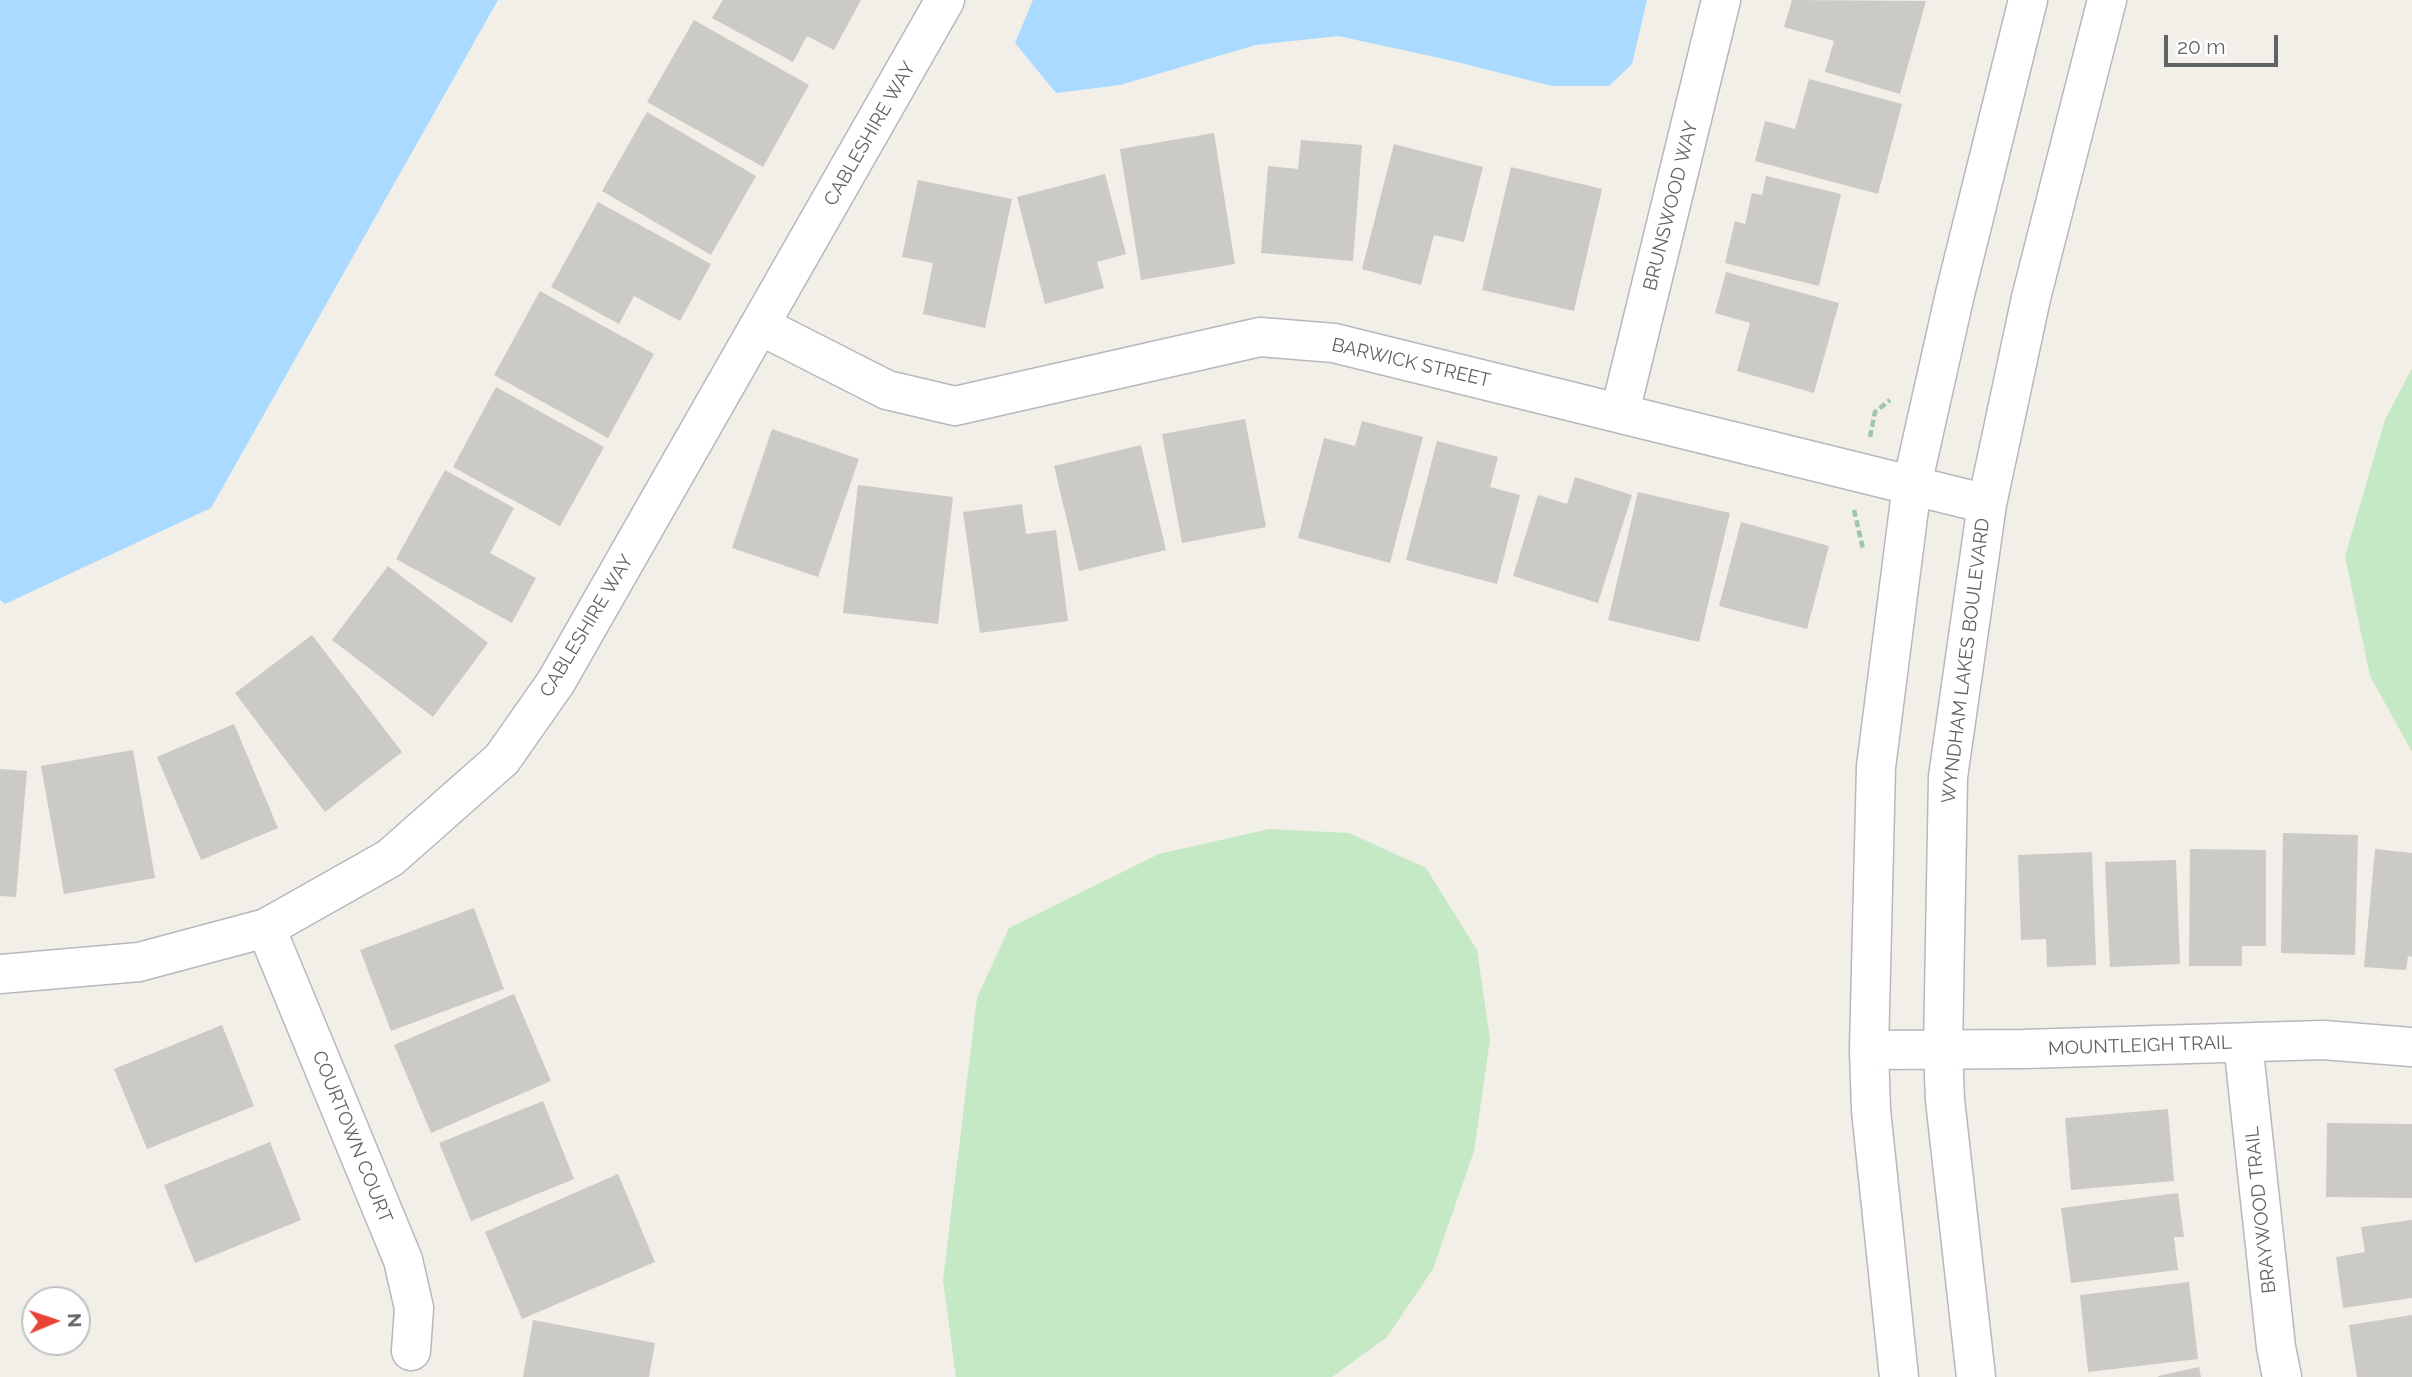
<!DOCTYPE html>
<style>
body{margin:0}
#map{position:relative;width:2412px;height:1377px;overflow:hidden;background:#f1efe8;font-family:Raleway,sans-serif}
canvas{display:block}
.north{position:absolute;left:21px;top:1286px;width:70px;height:70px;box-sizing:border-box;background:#fff;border:2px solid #bfc1c3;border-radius:50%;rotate:88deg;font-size:19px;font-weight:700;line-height:28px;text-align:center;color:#5f6368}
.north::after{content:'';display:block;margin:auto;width:24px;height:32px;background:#ea4335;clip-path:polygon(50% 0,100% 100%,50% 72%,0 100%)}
.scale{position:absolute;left:2164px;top:35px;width:114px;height:32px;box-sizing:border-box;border:4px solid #5f6368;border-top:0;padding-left:9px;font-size:21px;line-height:24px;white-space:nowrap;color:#5f6368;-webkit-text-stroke:5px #fff;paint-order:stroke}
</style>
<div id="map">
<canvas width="2412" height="1377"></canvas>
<div class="north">N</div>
<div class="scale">20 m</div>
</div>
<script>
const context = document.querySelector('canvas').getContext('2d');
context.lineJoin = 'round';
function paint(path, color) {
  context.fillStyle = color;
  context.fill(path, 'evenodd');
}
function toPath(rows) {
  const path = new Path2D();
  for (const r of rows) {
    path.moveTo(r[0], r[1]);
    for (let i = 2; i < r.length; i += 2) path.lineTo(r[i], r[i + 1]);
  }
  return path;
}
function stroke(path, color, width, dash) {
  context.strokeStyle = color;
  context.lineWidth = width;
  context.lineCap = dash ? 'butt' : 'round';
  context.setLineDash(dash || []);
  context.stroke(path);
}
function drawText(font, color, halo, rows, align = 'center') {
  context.font = font + ' Raleway,sans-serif';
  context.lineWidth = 6;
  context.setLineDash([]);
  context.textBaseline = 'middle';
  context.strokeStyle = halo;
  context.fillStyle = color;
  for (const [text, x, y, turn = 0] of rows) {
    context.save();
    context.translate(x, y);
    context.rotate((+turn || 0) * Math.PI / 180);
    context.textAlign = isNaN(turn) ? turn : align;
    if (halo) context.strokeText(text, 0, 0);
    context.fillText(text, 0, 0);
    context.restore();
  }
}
paint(toPath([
 [2412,368,2412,752,2370,676,2345,556,2385,420],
 [1269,829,1349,833,1426,868,1477,950,1490,1039,1474,1151,1433,1269,1387,1337,1332,1377,956,1377,943,1280,977,998,1009,928,1159,854]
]), '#c5e8c5');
paint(toPath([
 [0,0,498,0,211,508,5,604,0,600],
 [1033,0,1647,0,1632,64,1609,86,1552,86,1449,60,1338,36,1256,45,1120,85,1056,93,1015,43]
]), '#aadaff');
paint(toPath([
 [723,0,861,0,834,50,807,36,793,62,712,18],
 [1792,0,1926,1,1900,94,1825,72,1834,41,1784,27],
 [694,20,809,85,763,167,647,102],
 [1809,79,1902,104,1878,194,1755,161,1765,121,1795,129],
 [647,112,756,176,711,255,602,191],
 [1214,133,1235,264,1141,280,1120,149],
 [1301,140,1362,145,1353,261,1261,253,1268,166,1298,169],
 [1394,144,1483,167,1464,242,1434,235,1421,285,1362,269],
 [1511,167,1602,189,1574,311,1482,290],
 [1105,174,1126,254,1097,262,1104,288,1045,304,1017,197],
 [1766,176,1841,194,1819,286,1725,263,1735,221,1745,224,1752,193,1762,195],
 [918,180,1012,199,985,328,923,314,933,263,902,257],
 [598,202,711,264,680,321,634,296,619,324,551,287],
 [1726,272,1839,303,1814,393,1737,371,1750,323,1715,313],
 [540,291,654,354,608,438,494,375],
 [496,387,604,447,560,526,453,467],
 [1245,419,1266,527,1182,543,1162,434],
 [1362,421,1423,437,1390,563,1298,538,1324,438,1355,446],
 [772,429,859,459,818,577,732,548],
 [1437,441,1498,457,1490,487,1520,495,1497,584,1406,560],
 [1141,445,1166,550,1079,571,1054,466],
 [445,470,514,508,490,553,536,578,512,623,396,559],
 [1575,477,1632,495,1598,603,1513,576,1538,495,1567,504],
 [858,485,953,497,938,624,843,613],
 [1638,492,1730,513,1699,642,1608,620],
 [1022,504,1026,534,1056,530,1068,621,980,633,963,512],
 [1741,522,1829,546,1807,629,1719,606],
 [388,566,488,643,433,717,332,640],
 [312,635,402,752,325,812,235,693],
 [234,724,278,828,201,860,157,757],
 [133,750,155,878,64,894,41,766],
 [0,769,27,771,16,897,0,896],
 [2283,833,2358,835,2355,955,2281,953],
 [2190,849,2266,850,2266,946,2242,946,2242,966,2189,966],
 [2375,849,2412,853,2412,957,2408,956,2406,970,2364,967],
 [2092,852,2096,965,2047,967,2046,939,2021,940,2018,855],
 [2176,860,2180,964,2110,967,2105,862],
 [474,908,504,989,391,1031,360,950],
 [514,994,551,1081,431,1133,394,1045],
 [222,1025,254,1106,147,1149,114,1069],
 [543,1101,574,1179,471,1221,439,1143],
 [2168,1109,2174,1181,2071,1190,2065,1118],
 [2327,1123,2412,1124,2412,1198,2326,1197],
 [270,1142,301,1220,195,1263,164,1185],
 [618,1174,655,1262,522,1319,485,1232],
 [2178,1193,2184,1237,2174,1237,2178,1270,2071,1283,2061,1208],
 [2412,1220,2412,1298,2343,1308,2336,1257,2365,1252,2361,1227],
 [2189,1282,2198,1359,2088,1372,2080,1295],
 [2412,1315,2412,1377,2357,1377,2349,1325],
 [533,1320,655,1343,649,1377,523,1377],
 [2199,1367,2201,1377,2158,1377,2158,1376]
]), '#cccac5');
const minor = toPath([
 [761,326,887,390,955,406,1260,337,1334,343,1987,504],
 [1620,412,1721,0],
 [266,928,403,1260,414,1308,411,1351],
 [0,974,139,962,266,928,390,858,502,759,556,682,945,0],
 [2243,1043,2276,1347,2282,1377],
 [1869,1050,2024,1049,2323,1040,2412,1047],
 [1899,1377,1871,1110,1869,1050,1876,767,1912,485,1955,294,2028,0],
 [1976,1377,1945,1100,1943,1049,1948,777,1987,504,2031,298,2107,0]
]);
stroke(minor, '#b5b8bc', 41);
stroke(toPath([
 [1870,437,1875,412,1890,400],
 [1854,510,1863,549]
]), '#9cc7a9', 4.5, [7, 3.5]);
stroke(minor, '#fff', 38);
drawText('19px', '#5f6368', '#fff', [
 ["CABLESHIRE WAY",870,134,-60],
 ["BRUNSWOOD WAY",1671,206,-76],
 ["BARWICK STREET",1411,363,13],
 ["CABLESHIRE WAY",587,626,-59],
 ["WYNDHAM LAKES BOULEVARD",1966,661,-83],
 ["MOUNTLEIGH TRAIL",2140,1046,-2],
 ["COURTOWN COURT",352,1137,68],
 ["BRAYWOOD TRAIL",2261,1210,-96]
]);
</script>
